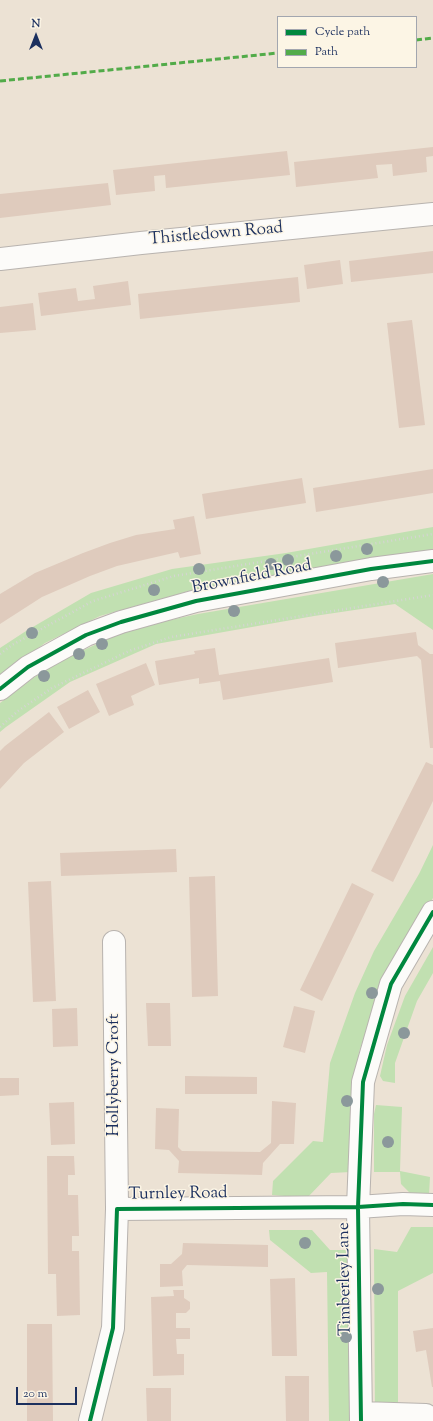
<!DOCTYPE html>
<style>
body{margin:0}
#map{position:relative;width:433px;height:1421px;overflow:hidden;background:#ece2d4;font-family:"Sorts Mill Goudy",serif}
canvas{display:block}
.legend{position:absolute;left:277px;top:16px;width:140px;height:52px;box-sizing:border-box;background:#fcf5e5;border:1px solid #a2a6af;margin:0;padding:5px 7px;list-style:none;font-size:12px;color:#1b2f5e}
.legend li{display:flex;align-items:center;gap:8px;height:20px}
.legend b{width:20px;border:1px solid #a2a6af}
.north{position:absolute;left:16px;top:16px;width:40px;height:40px;-webkit-text-stroke:3px #fcf5e5;paint-order:stroke;rotate:0deg;font-size:11px;font-weight:700;line-height:16px;text-align:center;color:#1b2f5e}
.north::after{content:'';display:block;margin:auto;width:14px;height:18px;background:#1b2f5e;clip-path:polygon(50% 0,100% 100%,50% 72%,0 100%)}
.scale{position:absolute;left:16px;top:1387px;width:61px;height:18px;box-sizing:border-box;border:2px solid #1b2f5e;border-top:0;padding-left:5px;font-size:12px;line-height:14px;white-space:nowrap;color:#1b2f5e;-webkit-text-stroke:3px #fcf5e5;paint-order:stroke}
</style>
<div id="map">
<canvas width="433" height="1421"></canvas>
<ul class="legend">
<li><b style="height:5px;background:#00873e"></b>Cycle path</li>
<li><b style="height:5px;background:#52ab49"></b>Path</li>
</ul>
<div class="north">N</div>
<div class="scale">20 m</div>
</div>
<script>
const context = document.querySelector('canvas').getContext('2d');
context.lineJoin = 'round';
function paint(path, color) {
  context.fillStyle = color;
  context.fill(path, 'evenodd');
}
function toPath(rows) {
  const path = new Path2D();
  for (const r of rows) {
    path.moveTo(r[0], r[1]);
    for (let i = 2; i < r.length; i += 2) path.lineTo(r[i], r[i + 1]);
  }
  return path;
}
function stroke(path, color, width, dash) {
  context.strokeStyle = color;
  context.lineWidth = width;
  context.lineCap = dash ? 'butt' : 'round';
  context.setLineDash(dash || []);
  context.stroke(path);
}
function drawText(font, color, halo, rows, align = 'center') {
  context.font = font + ' "Sorts Mill Goudy",serif';
  context.lineWidth = 3;
  context.setLineDash([]);
  context.textBaseline = 'middle';
  context.strokeStyle = halo;
  context.fillStyle = color;
  for (const [text, x, y, turn = 0] of rows) {
    context.save();
    context.translate(x, y);
    context.rotate((+turn || 0) * Math.PI / 180);
    context.textAlign = isNaN(turn) ? turn : align;
    if (halo) context.strokeText(text, 0, 0);
    context.fillText(text, 0, 0);
    context.restore();
  }
}
paint(toPath([
 [433,527,433,551,193,590,100,616,45,643,0,677,0,648,26,631,91,593,172,569,286,553],
 [433,574,433,630,395,604,314,616,156,644,70,682,6,727,0,732,0,703,48,667,88,648,133,628,198,614],
 [433,845,433,898,405,946,373,1010,359,1052,351,1121,351,1172,331,1173,307,1198,272,1195,273,1181,313,1141,323,1142,330,1063,355,993,374,951,419,874],
 [433,947,433,973,417,1001,395,1063,395,1083,383,1081,380,1076,387,1045,405,996],
 [376,1105,402,1107,400,1171,430,1177,429,1195,412,1195,401,1184,400,1172,374,1172,374,1114],
 [411,1227,433,1227,433,1273,398,1291,398,1421,375,1421,374,1249,397,1252],
 [269,1230,312,1230,330,1250,351,1250,353,1421,329,1421,327,1272,311,1273,270,1240]
]), '#c1e0b1');
paint(toPath([
 [433,147,433,156,426,157,427,172,393,176,392,164,376,165,378,178,296,187,294,162],
 [287,151,290,175,166,188,165,175,154,176,155,191,116,195,113,170],
 [108,183,111,205,0,218,0,194],
 [433,251,433,273,351,282,349,261],
 [340,260,343,284,307,289,304,265],
 [298,277,300,302,140,319,138,294],
 [128,281,131,305,41,316,38,293,76,288,78,301,95,299,93,286],
 [33,303,36,330,0,333,0,307],
 [412,320,425,425,399,428,387,323],
 [433,469,433,493,316,512,313,488],
 [302,478,306,503,206,519,202,494],
 [194,516,201,554,180,558,178,552,117,566,90,576,42,597,0,624,0,594,35,573,83,553,110,543,136,535,175,529,173,520],
 [416,632,418,645,430,654,433,654,433,748,430,748,421,660,417,656,338,668,335,643],
 [215,648,219,675,329,658,333,682,223,700,220,681,199,684,199,678,159,685,155,661,195,654,194,651],
 [146,663,155,685,131,696,134,705,109,716,96,684],
 [88,690,100,712,69,729,57,707],
 [49,712,64,732,24,763,0,789,0,751,5,746],
 [426,762,433,765,433,801,393,882,371,871],
 [176,849,177,872,61,876,60,853],
 [215,876,218,996,192,997,189,877],
 [51,881,56,1001,33,1002,28,882],
 [352,883,374,894,322,1001,300,990],
 [146,1003,170,1003,171,1046,148,1046],
 [294,1006,315,1011,305,1053,283,1047],
 [77,1008,78,1046,53,1047,52,1009],
 [185,1076,257,1077,257,1094,185,1094],
 [0,1078,19,1078,19,1095,0,1096],
 [272,1101,296,1103,294,1144,280,1144,263,1163,262,1175,178,1173,179,1161,169,1150,155,1149,156,1108,179,1109,178,1147,182,1151,260,1152,271,1143],
 [74,1102,75,1144,51,1145,49,1103],
 [47,1156,74,1156,75,1175,68,1175,68,1195,78,1195,79,1236,72,1236,72,1251,79,1251,80,1315,57,1316,56,1274,65,1274,48,1274],
 [183,1243,268,1245,268,1267,187,1265,182,1271,183,1286,160,1287,160,1264,171,1264,182,1254],
 [295,1278,297,1356,272,1356,270,1279],
 [173,1290,184,1290,184,1298,190,1302,190,1309,186,1313,176,1313,176,1328,190,1328,190,1339,176,1339,177,1354,184,1354,184,1375,153,1376,151,1297,174,1296],
 [27,1324,52,1324,53,1421,27,1421],
 [433,1328,433,1387,432,1387,426,1350,416,1352,413,1331],
 [285,1376,309,1376,309,1421,286,1421],
 [146,1388,171,1388,171,1421,147,1421]
]), '#dfcbbd');
const minor = toPath([
 [0,259,141,243,433,214],
 [0,689,28,667,86,635,121,622,196,601,371,569,433,561],
 [114,942,117,1209],
 [361,1413,426,1415],
 [90,1421,113,1328,117,1209,358,1207,403,1204,433,1205],
 [361,1421,358,1207,363,1082,391,984,433,912]
]);
stroke(minor, '#b8b3af', 24);
stroke(toPath([
 [0,654,12,645,93,601,174,576,433,534],
 [0,727,18,711,52,688,129,651,171,637,433,595]
]), '#d5d4d3', 2.5, [1, 3]);
stroke(minor, '#fcfbf9', 22);
stroke(toPath([
 [416,40,433,38],
 [0,81,278,53]
]), '#52ab49', 3, [6, 3]);
stroke(toPath([
 [0,689,28,667,86,635,121,622,196,601,371,569,433,561],
 [90,1421,113,1328,117,1209,358,1207,403,1204,433,1205],
 [361,1421,358,1207,363,1082,391,984,433,912]
]), '#00873e', 4);
context.fillStyle = '#8b989b';
for (const [x, y] of [
 [367,549],
 [336,556],
 [288,560],
 [271,564],
 [199,569],
 [383,582],
 [154,590],
 [234,611],
 [32,633],
 [102,644],
 [79,654],
 [44,676],
 [372,993],
 [404,1033],
 [347,1101],
 [388,1142],
 [305,1243],
 [378,1289],
 [346,1337]
]) {
  context.beginPath();
  context.arc(x, y, 6, 0, 2 * Math.PI);
  context.fill();
}
drawText('17px', '#1b2f5e', '#fcf5e5', [
 ["Thistledown Road",216,235,-5],
 ["Brownfield Road",252,578,-11],
 ["Hollyberry Croft",115,1075,-90],
 ["Turnley Road",178,1195,-1],
 ["Timberley Lane",346,1279,-91]
]);
</script>
